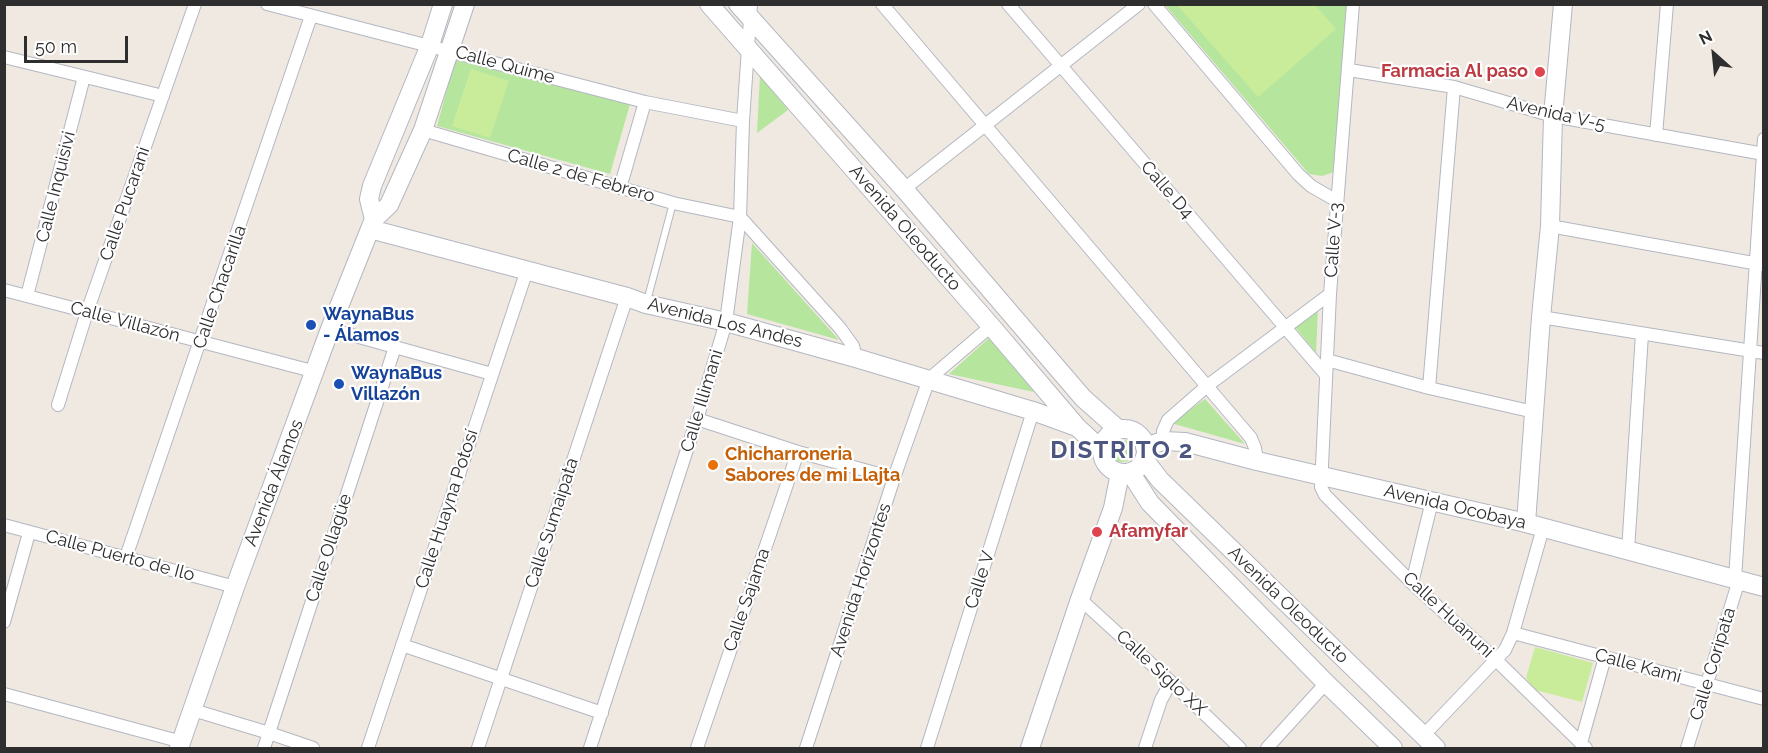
<!DOCTYPE html>
<meta charset="utf-8">
<style>
body{margin:0}
#map{position:relative;width:1768px;height:753px;overflow:hidden;background:#efe9e1;font-family:Raleway,sans-serif}
canvas{display:block}
.frame{position:absolute;inset:0;border:6px solid #2e2e2e;pointer-events:none}
.north{position:absolute;left:1684px;top:24px;width:60px;height:60px;-webkit-text-stroke:4px #fff;paint-order:stroke;rotate:333deg;font-size:16px;font-weight:700;line-height:24px;text-align:center;color:#2e2e2e}
.north::after{content:'';display:block;margin:auto;width:21px;height:27px;background:#2e2e2e;clip-path:polygon(50% 0,100% 100%,50% 72%,0 100%)}
.scale{position:absolute;left:24px;top:36px;width:104px;height:27px;box-sizing:border-box;border:3px solid #2e2e2e;border-top:0;padding-left:8px;font-size:18px;line-height:21px;white-space:nowrap;color:#2e2e2e;-webkit-text-stroke:4px #fff;paint-order:stroke}
</style>
<div id="map">
<canvas width="1768" height="753"></canvas>
<div class="frame"></div>
<div class="north">N</div>
<div class="scale">50 m</div>
</div>
<script>
const context = document.querySelector('canvas').getContext('2d');
context.lineJoin = 'round';
function paint(path, color) {
  context.fillStyle = color;
  context.fill(path, 'evenodd');
}
function toPath(rows) {
  const path = new Path2D();
  for (const r of rows) {
    if (r.length === 3) {
      path.moveTo(r[0] + r[2], r[1]);
      path.arc(r[0], r[1], r[2], 0, 2 * Math.PI);
      continue;
    }
    path.moveTo(r[0], r[1]);
    for (let i = 2; i < r.length; i += 2) path.lineTo(r[i], r[i + 1]);
  }
  return path;
}
function stroke(path, color, width, dash) {
  context.strokeStyle = color;
  context.lineWidth = width;
  context.lineCap = dash ? 'butt' : 'round';
  context.setLineDash(dash || []);
  context.stroke(path);
}
function drawText(font, color, halo, rows, align = 'center') {
  context.font = font + ' Raleway,sans-serif';
  context.lineWidth = 4.5;
  context.setLineDash([]);
  context.textBaseline = 'middle';
  context.strokeStyle = halo;
  context.fillStyle = color;
  for (const [text, x, y, turn = 0] of rows) {
    context.save();
    context.translate(x, y);
    context.rotate((+turn || 0) * Math.PI / 180);
    context.textAlign = isNaN(turn) ? turn : align;
    if (halo) context.strokeText(text, 0, 0);
    context.fillText(text, 0, 0);
    context.restore();
  }
}
paint(toPath([
 [1165,5,1349,5,1334,172,1322,176,1309,174],
 [455,60,630,104,610,174,437,126],
 [760,74,788,110,757,133],
 [752,243,839,340,747,314],
 [1318,308,1316,353,1295,327],
 [990,337,1034,392,949,374],
 [1205,399,1245,444,1171,423],
 [1122,451,11]
]), '#b6e59e');
paint(toPath([
 [1177,5,1315,5,1336,29,1258,97],
 [471,69,509,81,490,138,452,126],
 [1535,647,1593,663,1582,702,1535,690,1526,678]
]), '#c9ec9a');
const lane = toPath([
 [647,301,673,203]
]);
const street = toPath([
 [267,4,645,102,743,121],
 [882,4,1251,438,1255,448,1257,461],
 [1008,4,1326,375],
 [1154,4,1298,174,1311,186,1337,201],
 [1353,4,1330,294,1321,487,1325,495,1412,583,1496,660,1586,748],
 [4,57,163,96],
 [1349,70,1454,87,1553,116,1764,154],
 [423,130,673,203,740,217,840,328,853,346,856,358],
 [1656,135,1667,4],
 [620,188,645,102],
 [904,189,1139,4],
 [1550,226,1764,265],
 [4,290,316,372],
 [27,296,84,77],
 [1541,317,1764,353],
 [330,329,492,374],
 [1327,360,1429,388,1534,412],
 [1429,388,1454,87],
 [58,405,87,312,195,4],
 [697,419,798,452,894,478],
 [1163,441,1163,431,1168,420,1207,386,1330,294],
 [4,525,235,587],
 [1628,551,1642,334],
 [126,557,311,16],
 [1735,579,1764,139],
 [1412,583,1432,501],
 [1080,599,1171,682,1240,748],
 [4,622,29,533],
 [1513,633,1764,699],
 [402,645,602,713],
 [4,694,182,742],
 [193,710,269,733,313,748],
 [1423,736,1505,650,1513,633,1543,528],
 [1581,743,1605,657],
 [264,748,395,347],
 [368,748,527,270],
 [478,748,627,297],
 [590,748,697,419,726,322,740,217,743,121,751,4],
 [697,748,798,452],
 [806,748,894,478,929,379,991,326],
 [927,748,1033,411],
 [1145,748,1161,700,1171,682],
 [1267,748,1326,683],
 [1687,748,1739,580]
]);
const secondary = toPath([
 [709,4,991,326,1077,427,1102,450],
 [738,4,904,189,1083,398,1119,430],
 [374,219,369,199,372,186,430,45,443,4],
 [370,229,627,297,646,304,726,322,856,358,1033,411,1077,427],
 [1124,451,22],
 [1145,447,1163,441,1185,442,1257,461,1526,523,1764,587],
 [1144,459,1160,480,1436,748],
 [1130,472,1150,503,1326,683,1393,748],
 [1526,523,1541,317,1550,226,1553,116,1563,4],
 [179,748,235,587,330,329,374,219,389,205,423,130,465,4],
 [1030,748,1080,599,1113,508,1120,473]
]);
stroke(lane, '#b4b7c1', 8);
stroke(street, '#b4b7c1', 14);
stroke(secondary, '#b4b7c1', 20);
stroke(lane, '#fff', 6);
stroke(street, '#fff', 12);
stroke(secondary, '#fff', 18);
for (const [x, y, r, color] of [
 [1540,72,6,"#e0444e"],
 [311,325,6,"#1a4fb4"],
 [339,384,6,"#1a4fb4"],
 [713,465,6,"#e8710a"],
 [1097,532,6,"#e0444e"]
]) {
  const dot = new Path2D();
  dot.arc(x, y, r, 0, 2 * Math.PI);
  context.fillStyle = color;
  context.fill(dot);
  stroke(dot, '#fff', 2);
}
drawText('18px', '#2e2e2e', '#fff', [
 ["Calle Quime",505,65,15],
 ["Avenida V-5",1556,114,13],
 ["Calle 2 de Febrero",581,176,16],
 ["Calle Inquisivi",56,187,-76],
 ["Calle D4",1167,190,49],
 ["Calle Pucarani",125,204,-71],
 ["Avenida Oleoducto",905,228,49],
 ["Calle V-3",1334,240,-86],
 ["Calle Chacarilla",220,287,-71],
 ["Calle Villazón",125,322,15],
 ["Avenida Los Andes",725,323,14],
 ["Calle Illimani",702,401,-73],
 ["Avenida Álamos",274,483,-69],
 ["Avenida Ocobaya",1455,507,13],
 ["Calle Huayna Potosí",447,509,-72],
 ["Calle Sumaipata",552,523,-72],
 ["Calle Ollagüe",329,548,-72],
 ["Calle Puerto de Ilo",120,556,15],
 ["Avenida Horizontes",861,580,-72],
 ["Calle V",980,580,-72],
 ["Calle Sajama",747,600,-71],
 ["Avenida Oleoducto",1288,605,44],
 ["Calle Huanuni",1448,615,43],
 ["Calle Coripata",1713,664,-73],
 ["Calle Kami",1638,666,15],
 ["Calle Siglo XX",1161,673,43]
]);
drawText('bold 18px', '#be3a42', '#fff', [
 ["Farmacia Al paso",1528,72],
 ["Afamyfar",1109,532,"left"]
], 'right');
drawText('bold 18px', '#164399', '#fff', [
 ["WaynaBus",323,315],
 ["- Álamos",323,336],
 ["WaynaBus",351,374],
 ["Villazón",351,395]
], 'left');
drawText('bold 18px', '#c56008', '#fff', [
 ["Chicharroneria",725,455],
 ["Sabores de mi Llajta",725,476]
], 'left');
context.letterSpacing = '1.5px';
drawText('bold 24px', '#4d5680', '#fff', [
 ["DISTRITO 2",1122,451]
]);
context.letterSpacing = '0px';
</script>
